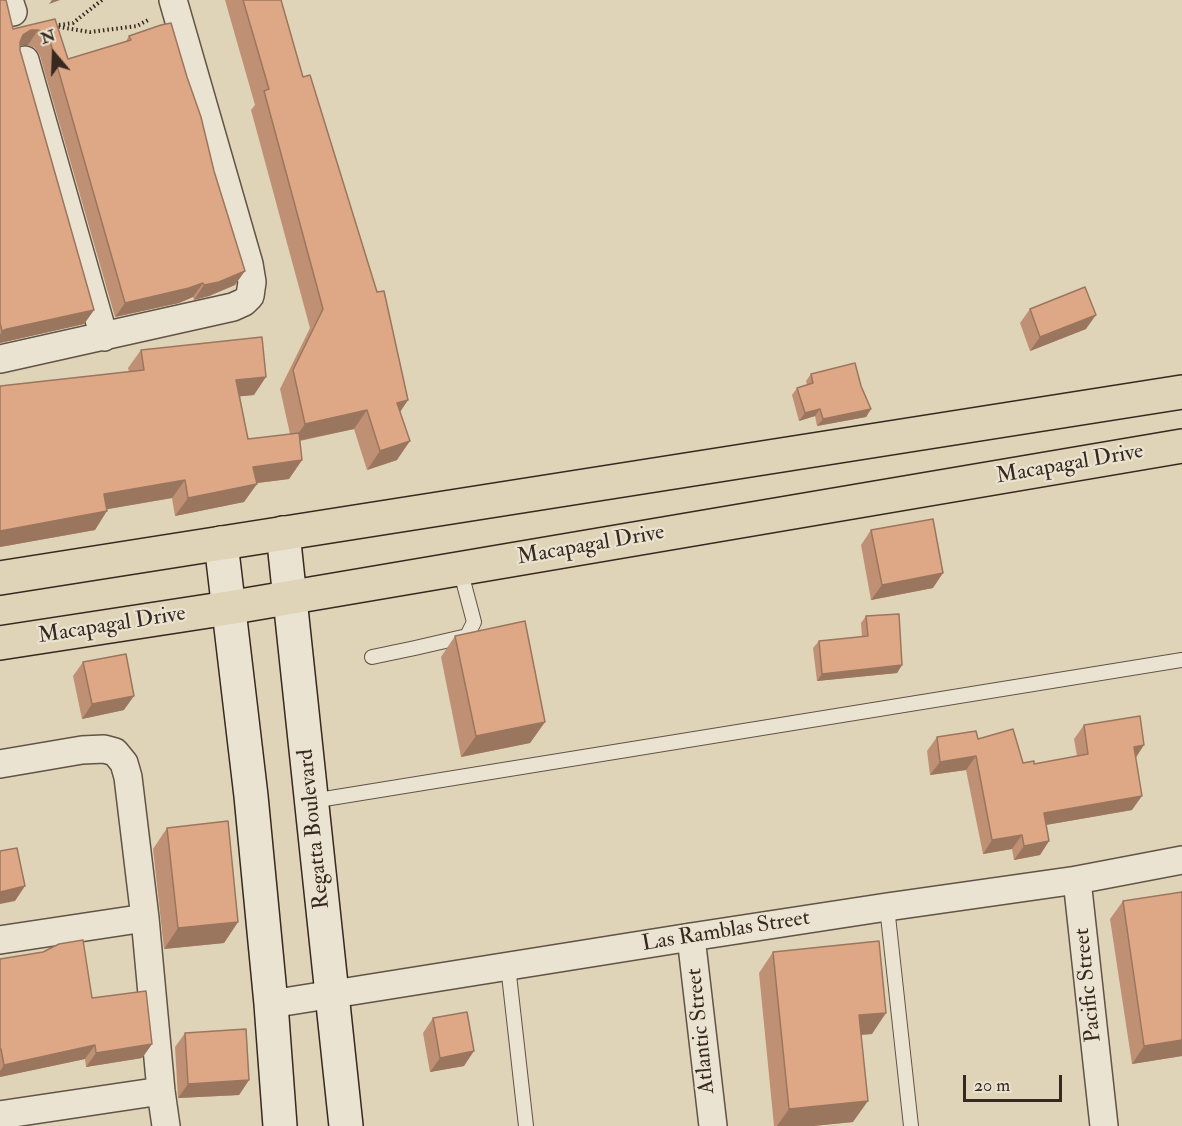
<!DOCTYPE html>
<style>
body{margin:0}
#map{position:relative;width:1182px;height:1126px;overflow:hidden;background:#e0d4b8;font-family:"IM FELL Double Pica",serif}
canvas{display:block}
.north{position:absolute;left:24px;top:24px;width:60px;height:60px;-webkit-text-stroke:4px #ebe3d1;paint-order:stroke;rotate:341deg;font-size:16px;font-weight:700;line-height:24px;text-align:center;color:#372820}
.north::after{content:'';display:block;margin:auto;width:21px;height:27px;background:#372820;clip-path:polygon(50% 0,100% 100%,50% 72%,0 100%)}
.scale{position:absolute;left:963px;top:1075px;width:99px;height:27px;box-sizing:border-box;border:3px solid #372820;border-top:0;padding-left:8px;font-size:18px;line-height:21px;white-space:nowrap;color:#372820;-webkit-text-stroke:4px #ebe3d1;paint-order:stroke}
</style>
<div id="map">
<canvas width="1182" height="1126"></canvas>
<div class="north">N</div>
<div class="scale">20 m</div>
</div>
<script>
const context = document.querySelector('canvas').getContext('2d');
context.lineJoin = 'round';
function toPath(rows) {
  const path = new Path2D();
  for (const r of rows) {
    path.moveTo(r[0], r[1]);
    for (let i = 2; i < r.length; i += 2) path.lineTo(r[i], r[i + 1]);
  }
  return path;
}
function stroke(path, color, width, dash) {
  context.strokeStyle = color;
  context.lineWidth = width;
  context.lineCap = dash ? 'butt' : 'round';
  context.setLineDash(dash || []);
  context.stroke(path);
}
function paint(path, color) {
  context.fillStyle = color;
  context.fill(path, 'evenodd');
}
function drawText(font, color, halo, rows, align = 'center') {
  context.font = font + ' "IM FELL Double Pica",serif';
  context.lineWidth = 4.5;
  context.setLineDash([]);
  context.textBaseline = 'middle';
  context.strokeStyle = halo;
  context.fillStyle = color;
  for (const [text, x, y, turn = 0] of rows) {
    context.save();
    context.translate(x, y);
    context.rotate((+turn || 0) * Math.PI / 180);
    context.textAlign = isNaN(turn) ? turn : align;
    if (halo) context.strokeText(text, 0, 0);
    context.fillText(text, 0, 0);
    context.restore();
  }
}
const lane = toPath([
 [372,657,415,648,467,636,474,622,460,569],
 [312,801,1182,660],
 [887,907,911,1126],
 [508,966,526,1126]
]);
const street = toPath([
 [9,0,13,12],
 [25,60,104,337],
 [0,359,233,307,244,302,250,296,252,282,249,264,173,0],
 [0,764,82,750,104,749,115,752,124,763,128,777,145,918,161,1091,166,1126],
 [1077,880,1104,1126],
 [691,937,713,1126],
 [0,940,145,918],
 [271,1004,691,937,887,907,1077,880,1182,860],
 [0,1115,161,1091]
]);
const secondary = toPath([
 [283,533,346,1126],
 [221,543,251,796,271,1004,280,1126]
]);
const primary = toPath([
 [0,578,1182,392],
 [0,643,228,608,1182,446]
]);
stroke(lane, '#615346', 16);
stroke(street, '#615346', 30);
stroke(secondary, '#372820', 36);
stroke(primary, '#372820', 36);
stroke(toPath([
 [59,25,73,23,102,0],
 [54,26,90,32,137,26,148,20]
]), '#372820', 4, [1.5, 3]);
stroke(lane, '#ebe3d1', 14);
stroke(street, '#ebe3d1', 27);
stroke(secondary, '#ebe3d1', 33);
stroke(primary, '#e0d4b8', 33);
paint(toPath([
 [0,0,13,29,55,19,68,59,126,41,129,36,235,285,209,296,194,300,193,297,179,303,115,317,40,56,35,48,28,45,21,45,20,46,20,50,94,310,84,324,0,343],
 [225,0,281,0,303,77,408,400,400,412,397,460,367,470,354,429,300,441,302,460,289,479,257,483,244,502,175,516,172,498,107,509,95,530,0,547,0,386,129,372,128,368,141,350,254,395,240,396,248,439,290,434,280,389,310,328,251,110,255,105],
 [1030,309,1086,329,1030,351,1020,323],
 [811,374,861,386,871,409,866,417,817,426,815,416,799,421,792,395,797,388,807,385,806,381],
 [871,530,933,588,871,600,861,545],
 [866,616,902,665,897,673,817,681,813,648,819,641,862,637,861,623],
 [455,636,545,722,530,743,461,757,441,657],
 [83,662,124,710,82,719,73,676],
 [1084,725,1136,757,1132,810,1046,825,1049,841,1040,855,1014,860,1012,849,983,854,966,770,930,775,927,751,937,737,978,739,1023,763,1034,764,1077,756,1074,739],
 [167,828,238,922,224,943,164,949,153,849],
 [1182,892,1182,1056,1132,1064,1110,919,1123,901],
 [43,952,92,998,152,1044,142,1058,86,1067,85,1059,0,1077,0,959],
 [773,952,872,1034,861,1035,853,1122,813,1126,774,1126,759,973],
 [433,1018,464,1066,430,1072,423,1033],
 [185,1033,249,1080,239,1095,178,1098,175,1047]
]), '#bf9074');
paint(toPath([
 [52,0,60,0,49,4],
 [31,30,38,30,28,45,21,45,13,50,23,35],
 [245,271,235,285,209,296,194,300,204,285],
 [203,283,193,297,179,303,115,317,125,303],
 [94,310,84,324,0,343,0,335,2,331,7,329],
 [1096,315,1086,329,1030,351,1040,337],
 [266,377,254,395,224,398,236,380],
 [408,400,395,419,397,403],
 [820,409,815,416,799,421,805,413],
 [871,409,866,417,817,426,823,419],
 [367,410,354,429,292,442,305,424],
 [410,441,397,460,367,470,380,451],
 [302,460,289,479,241,485,253,467],
 [185,480,172,498,91,512,104,494],
 [257,484,244,502,175,516,188,498],
 [107,511,95,530,0,547,0,531],
 [943,573,933,588,871,600,882,585],
 [902,665,897,673,817,681,822,674],
 [134,696,124,710,82,719,92,704],
 [545,722,530,743,461,757,476,736],
 [1144,745,1135,759,1134,747],
 [976,756,966,770,930,775,940,762],
 [1142,796,1132,810,1034,827,1044,813],
 [1022,835,1012,849,983,854,992,840],
 [1049,841,1040,855,1014,860,1024,846],
 [25,886,15,901,0,904,0,892],
 [238,922,224,943,164,949,178,928],
 [886,1013,872,1034,844,1036,859,1015],
 [1182,1040,1182,1056,1132,1064,1144,1046],
 [152,1044,142,1058,86,1067,96,1053],
 [95,1045,85,1059,0,1077,0,1071,4,1065],
 [474,1051,464,1066,430,1072,440,1058],
 [249,1080,239,1095,178,1098,188,1084],
 [868,1101,853,1122,813,1126,777,1126,789,1109]
]), '#9b765e');
const building = toPath([
 [0,0,6,0,13,29,55,19,68,59,131,40,129,36,161,25,171,23,187,77,201,117,214,171,245,271,219,282,204,285,203,283,189,288,125,303,50,41,46,34,38,30,31,30,23,35,20,42,20,50,94,310,7,329,2,331,0,323,0,0],
 [243,0,281,0,303,77,310,75,377,292,384,291,408,400,397,403,410,441,380,451,367,410,305,424,293,370,323,309,264,91,269,89,243,0],
 [1085,287,1096,315,1040,337,1030,309,1085,287],
 [262,337,266,377,236,380,248,439,299,433,302,460,253,467,257,484,188,498,185,480,104,494,107,511,0,531,0,386,144,370,141,350,262,337],
 [855,363,861,386,871,409,823,419,820,409,805,413,797,388,813,383,811,374,855,363],
 [933,519,943,573,882,585,871,530,933,519],
 [899,614,902,665,822,674,819,641,868,636,866,616,899,614],
 [525,621,545,722,476,736,455,636,525,621],
 [126,654,134,696,92,704,83,662,126,654],
 [1140,716,1144,745,1134,747,1142,796,1044,813,1049,841,1024,846,1022,835,992,840,976,756,940,762,937,737,976,731,978,739,1013,729,1023,763,1034,761,1034,764,1088,754,1084,725,1140,716],
 [228,821,238,922,178,928,167,828,228,821],
 [17,848,25,886,0,892,0,851,17,848],
 [1182,892,1182,1040,1144,1046,1123,901,1182,892],
 [83,940,92,998,146,991,152,1044,96,1053,95,1045,4,1065,1,1049,0,1049,0,959,43,952,59,944,83,940],
 [879,941,886,1013,859,1015,868,1101,789,1109,773,952,879,941],
 [467,1012,474,1051,440,1058,433,1018,467,1012],
 [246,1029,249,1080,188,1084,185,1033,246,1029]
]);
paint(building, '#dea887');
stroke(building, '#9b765e', 1.5);
drawText('22px', '#372820', '#ebe3d1', [
 ["Macapagal Drive",1070,465,-10],
 ["Macapagal Drive",591,546,-10],
 ["Macapagal Drive",112,626,-9],
 ["Regatta Boulevard",315,829,-96],
 ["Las Ramblas Street",726,932,-9],
 ["Pacific Street",1089,985,-96],
 ["Atlantic Street",702,1031,-96]
]);
</script>
